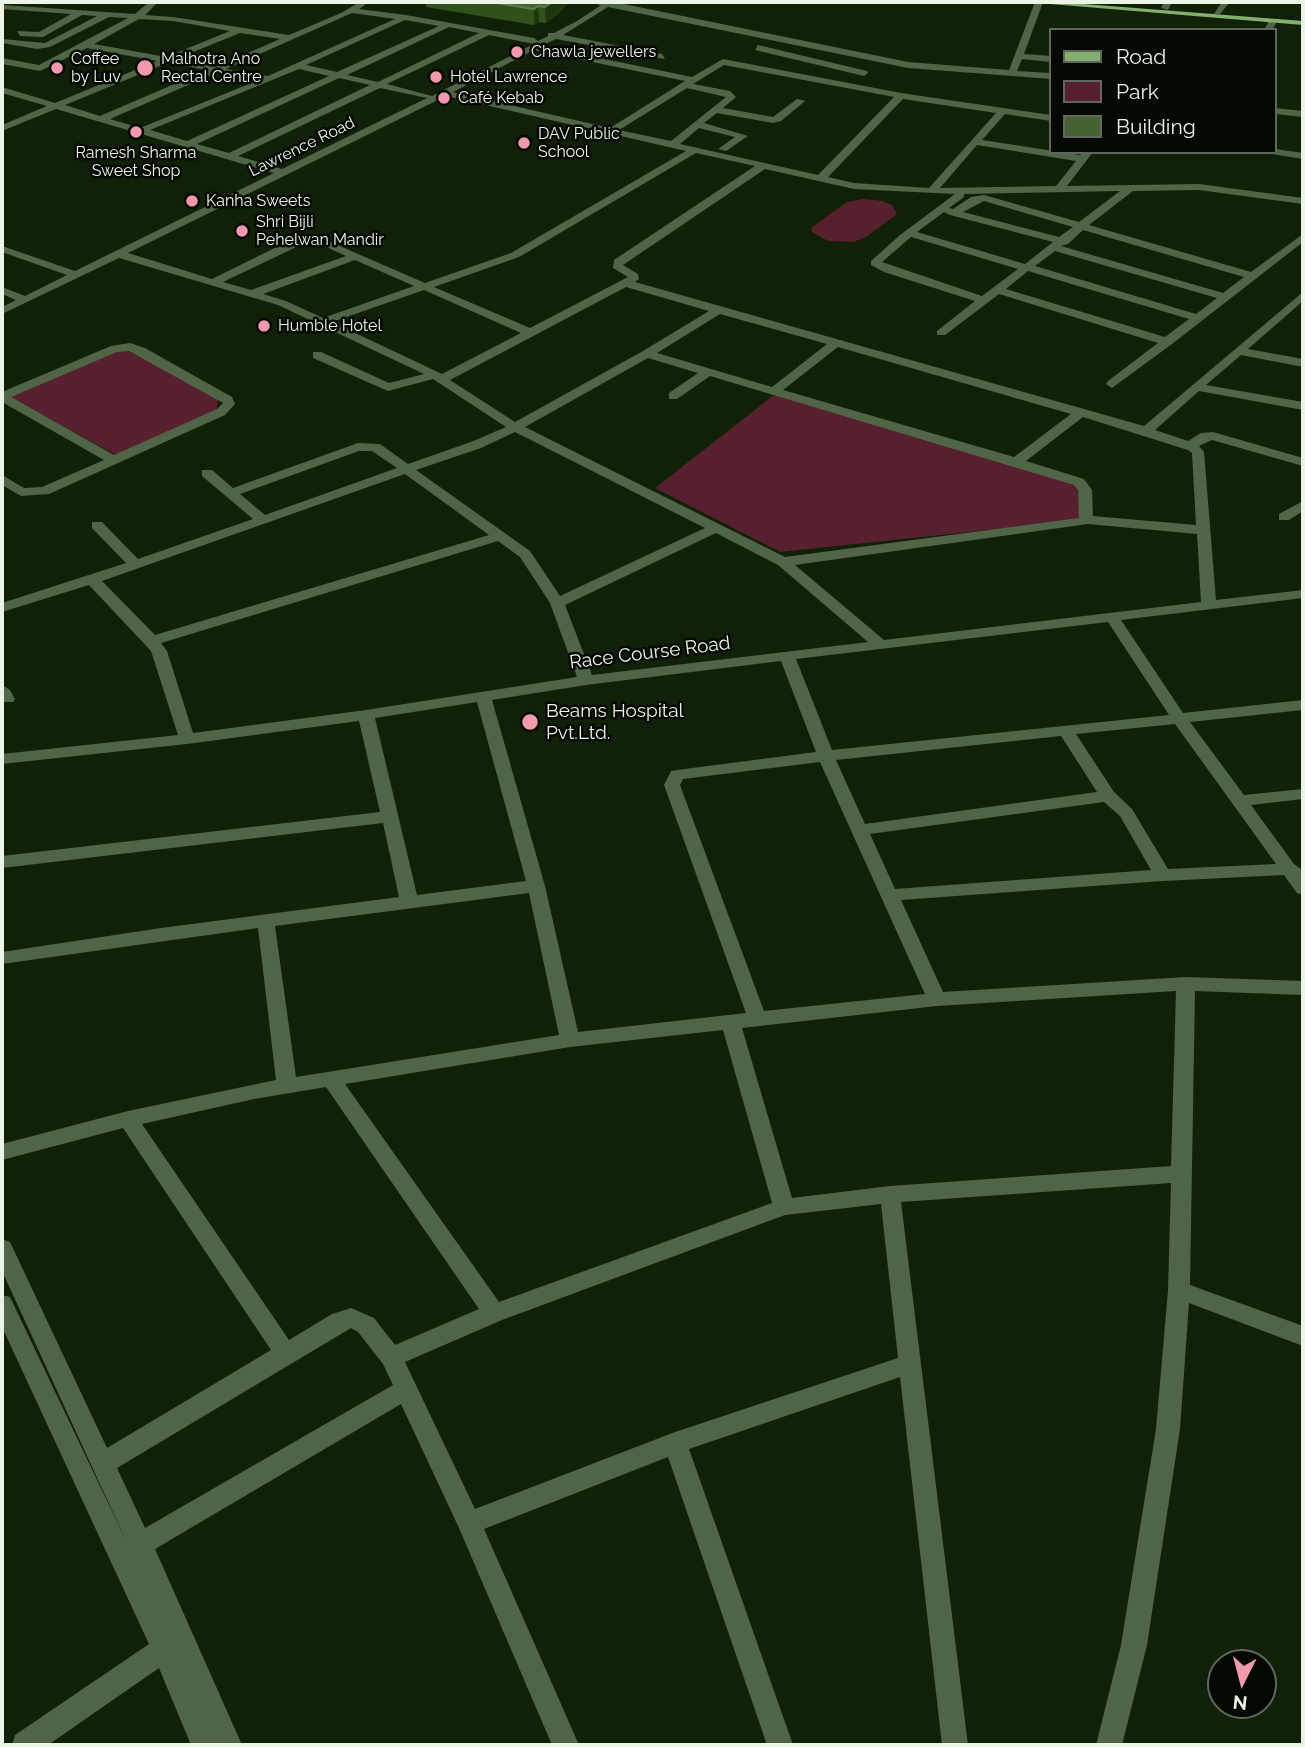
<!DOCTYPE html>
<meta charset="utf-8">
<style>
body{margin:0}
#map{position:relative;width:1305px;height:1747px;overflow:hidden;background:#112108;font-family:Raleway,sans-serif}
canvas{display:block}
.frame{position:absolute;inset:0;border:4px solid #eaf5e5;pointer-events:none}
.legend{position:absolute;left:1049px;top:28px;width:228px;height:126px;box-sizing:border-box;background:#030802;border:2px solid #5f675d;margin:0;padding:9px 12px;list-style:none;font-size:21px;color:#eaf5e5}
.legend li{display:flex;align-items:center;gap:14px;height:35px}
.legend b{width:35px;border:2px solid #5f675d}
.north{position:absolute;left:1207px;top:1649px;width:70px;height:70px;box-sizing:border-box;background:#030802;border:2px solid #5f675d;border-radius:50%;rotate:186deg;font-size:19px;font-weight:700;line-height:28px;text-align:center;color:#eaf5e5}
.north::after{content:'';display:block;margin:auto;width:24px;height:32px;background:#f29aac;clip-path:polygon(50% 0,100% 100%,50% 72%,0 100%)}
</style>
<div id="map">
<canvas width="1305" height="1747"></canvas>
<div class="frame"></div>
<ul class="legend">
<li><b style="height:9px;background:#84ae6f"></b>Road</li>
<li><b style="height:19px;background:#57202f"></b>Park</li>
<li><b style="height:19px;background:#456331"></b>Building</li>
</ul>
<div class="north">N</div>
</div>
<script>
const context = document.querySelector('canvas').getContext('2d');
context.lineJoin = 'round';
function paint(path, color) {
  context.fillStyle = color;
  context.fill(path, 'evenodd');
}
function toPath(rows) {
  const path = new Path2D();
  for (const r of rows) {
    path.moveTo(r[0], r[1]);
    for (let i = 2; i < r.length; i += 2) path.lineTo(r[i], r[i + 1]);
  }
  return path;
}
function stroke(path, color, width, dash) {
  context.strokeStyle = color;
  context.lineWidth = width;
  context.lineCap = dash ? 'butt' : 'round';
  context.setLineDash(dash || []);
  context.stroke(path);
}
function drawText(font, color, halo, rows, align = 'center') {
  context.font = font + ' Raleway,sans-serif';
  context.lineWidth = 5;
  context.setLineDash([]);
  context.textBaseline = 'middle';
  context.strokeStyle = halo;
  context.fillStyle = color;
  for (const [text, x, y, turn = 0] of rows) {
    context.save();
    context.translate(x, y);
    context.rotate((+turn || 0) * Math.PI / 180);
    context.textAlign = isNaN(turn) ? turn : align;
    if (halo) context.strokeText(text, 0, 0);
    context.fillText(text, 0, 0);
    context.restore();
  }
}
paint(toPath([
 [863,199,883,201,892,205,897,214,866,237,853,242,828,241,812,232,811,228,847,202],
 [124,349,219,397,216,411,116,455,8,396],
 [774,395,1076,482,1082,520,780,552,655,488]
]), '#57202f');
paint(toPath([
 [149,2,158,2,145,15,173,17,289,35,341,13,360,2,369,2,359,9,406,15,534,38,538,41,548,36,548,33,554,33,577,21,600,6,596,2,614,2,908,62,1009,70,1035,2,1043,2,1024,54,1051,56,1051,62,1022,59,1017,71,1051,73,1051,79,908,68,608,7,563,35,662,54,665,59,556,39,541,46,692,77,723,59,901,93,1051,115,1051,121,1005,114,982,140,1080,155,1083,152,1093,152,1067,186,1199,184,1303,198,1303,204,1199,190,1133,191,1089,225,1251,272,1303,234,1303,242,1172,344,1112,388,1106,384,1108,381,1158,343,999,294,945,335,937,335,937,331,975,301,884,272,871,265,871,261,900,235,955,194,854,189,765,169,623,265,638,274,639,279,635,282,1144,426,1303,292,1303,301,1248,349,1303,359,1303,367,1241,355,1206,385,1303,402,1303,410,1199,391,1155,430,1188,441,1201,433,1213,432,1303,458,1303,466,1212,440,1199,446,1204,452,1216,600,1303,590,1303,598,1121,620,1183,713,1303,700,1303,710,1190,722,1244,795,1303,789,1303,799,1251,805,1294,864,1301,869,1303,895,1297,893,1284,875,1163,881,901,900,943,992,1186,977,1303,981,1303,995,1195,991,1190,1285,1303,1326,1303,1346,1189,1303,1180,1429,1147,1645,1122,1745,1096,1745,1121,1645,1156,1429,1168,1290,1171,1183,901,1202,968,1745,942,1745,900,1377,689,1449,793,1745,767,1745,668,1457,484,1529,579,1745,552,1745,459,1528,401,1404,155,1549,242,1745,191,1745,159,1668,48,1745,12,1745,15,1735,149,1644,2,1327,2,1295,10,1297,128,1545,2,1271,2,1239,10,1242,107,1448,271,1350,123,1128,2,1160,2,1144,128,1111,276,1080,258,928,2,964,2,952,161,928,399,897,383,823,2,868,2,856,380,812,359,721,187,744,2,764,2,754,178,735,151,651,89,585,2,612,2,603,126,563,92,528,92,522,102,522,138,559,253,519,202,476,202,470,212,470,233,488,358,443,380,444,408,464,471,442,506,427,433,379,388,391,313,358,313,352,321,352,389,383,424,374,278,305,119,258,2,314,2,307,16,300,2,294,2,287,25,296,67,275,2,252,2,246,75,271,274,173,56,109,2,131,2,125,47,106,2,93,2,87,55,103,157,61,87,48,40,71,2,64,2,58,39,65,128,18,109,17,50,47,37,49,2,43,2,39,45,43,97,16,82,15,43,37,20,36,17,31,39,32,71,14,2,9,2,5,135,14,149,2],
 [352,13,395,19,268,76,226,69,352,13],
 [139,19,173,21,230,31,166,57,94,44,139,19],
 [405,20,439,26,337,72,306,65,405,20],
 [449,27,479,33,378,82,347,75,449,27],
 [240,33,280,39,216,67,176,59,240,33],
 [489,35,534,44,432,96,387,84,489,35],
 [534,50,685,81,610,128,453,92,534,50],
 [167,63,207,70,100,116,65,105,167,63],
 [724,65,894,97,818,175,680,144,699,128,735,137,718,149,726,151,748,136,704,123,717,113,773,123,781,121,805,101,797,99,773,117,723,108,736,97,730,91,693,84,724,65],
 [299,69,329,76,187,141,150,130,299,69],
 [218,72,259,80,140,128,110,119,218,72],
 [339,78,370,85,229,153,197,144,339,78],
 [380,88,427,98,282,169,238,156,380,88],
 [687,88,726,97,671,141,619,130,687,88],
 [446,96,686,151,511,253,425,283,312,234,297,237,212,279,128,253,446,96],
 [903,99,996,113,929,188,854,183,828,177,903,99],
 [977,145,1076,161,1056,186,940,188,977,145],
 [696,153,755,166,614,260,613,268,628,277,530,328,434,287,519,257,696,153],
 [1120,191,1079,222,984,195,971,197,953,209,949,208,964,197,964,194,1120,191],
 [984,201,1073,227,1059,237,963,212,984,201],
 [944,212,950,215,1053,242,1025,264,917,232,944,212],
 [1083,230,1244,277,1223,293,1061,246,1068,244,1083,230],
 [911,237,1018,269,982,296,882,262,911,237],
 [311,240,346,256,251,290,223,282,311,240],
 [1055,251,1217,298,1196,314,1035,266,1055,251],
 [355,260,414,286,323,318,286,301,263,294,355,260],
 [1028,271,1189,319,1165,337,1006,289,1028,271],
 [626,287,709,311,643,351,515,422,450,380,626,287],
 [424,290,521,333,442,374,332,322,424,290],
 [720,314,827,344,772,387,657,353,720,314],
 [838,347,1071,414,1014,457,783,390,838,347],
 [648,358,698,373,669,393,669,399,677,399,710,376,1074,485,1078,490,1079,518,785,557,525,427,648,358],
 [1083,417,1188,450,1192,453,1196,525,1093,516,1092,490,1084,479,1026,461,1083,417],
 [515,432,705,528,560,596,530,551,416,470,481,448,515,432],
 [359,451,372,451,397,468,265,515,240,494,359,451],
 [405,474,489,535,155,635,102,581,405,474],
 [1088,524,1197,534,1201,602,884,640,795,565,1088,524],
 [716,533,778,565,868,642,592,675,565,605,716,533],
 [498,541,520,557,550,603,577,677,366,710,193,733,167,651,161,643,498,541],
 [1108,622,1169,715,832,750,796,659,1108,622],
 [781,661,816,752,677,770,671,771,664,785,746,1013,578,1032,545,886,492,700,586,685,781,661],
 [477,702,526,881,417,895,375,718,477,702],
 [1175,724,1276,864,1168,869,1132,809,1114,792,1076,734,1175,724],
 [1061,736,1097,792,865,824,836,760,1061,736],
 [820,762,925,994,764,1011,680,785,683,779,820,762],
 [1104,802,1120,816,1151,870,895,889,870,834,1104,802],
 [529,893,559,1035,296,1077,275,926,529,893],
 [1176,991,1171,1166,890,1186,792,1198,742,1028,937,1006,1176,991],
 [723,1030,772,1203,499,1302,345,1084,570,1047,723,1030],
 [326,1087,479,1309,395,1345,374,1318,351,1308,332,1314,289,1340,142,1124,254,1099,326,1087],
 [881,1204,898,1358,675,1432,475,1509,405,1362,502,1320,785,1215,881,1204],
 [351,1328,358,1332,383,1364,393,1385,145,1528,117,1468,351,1328],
 [1164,2,1172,2,1168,10,1161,8,1164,2],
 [1222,2,1230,2,1220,14,1214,14,1222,2],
 [1270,19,1277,21,1272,30,1264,30,1270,19],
 [758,45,867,71,868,73,864,76,755,50,758,45],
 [1275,108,1303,111,1303,117,1275,114,1275,108],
 [1275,149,1303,153,1303,159,1272,154,1275,149],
 [130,343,145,348,232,397,235,404,225,415,49,494,21,496,2,485,2,475,24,488,42,487,104,460,2,402,2,392,111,346,130,343],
 [129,351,223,403,217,409,114,455,11,397,117,352,129,351],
 [1303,501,1303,511,1289,520,1279,520,1279,514,1303,501],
 [2,685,10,690,15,699,13,702,2,702,2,685]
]), '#506446');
paint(toPath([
 [1026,2,1058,2,1303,21,1303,25,1026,2]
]), '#84ae6f');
paint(toPath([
 [426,2,569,2,558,14,546,23,539,22,534,25,426,7]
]), '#31511b');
paint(toPath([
 [552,2,569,2,558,14,546,23,545,7],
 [538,6,539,22,534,25,534,9]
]), '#1c370a');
const building = toPath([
 [490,2,552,2,545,7,538,6,534,9,490,2]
]);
paint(building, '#456331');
stroke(building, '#5f7a4d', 2);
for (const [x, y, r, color] of [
 [517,52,7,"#f29aac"],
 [57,68,7,"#f29aac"],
 [145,68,9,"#f29aac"],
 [436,77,7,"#f29aac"],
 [444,98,7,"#f29aac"],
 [136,132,7,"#f29aac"],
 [524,143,7,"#f29aac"],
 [192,201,7,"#f29aac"],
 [242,231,7,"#f29aac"],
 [264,326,7,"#f29aac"],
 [530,722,9,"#f29aac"]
]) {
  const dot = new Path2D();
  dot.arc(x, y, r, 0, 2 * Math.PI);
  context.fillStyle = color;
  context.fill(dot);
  stroke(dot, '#030802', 2.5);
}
drawText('16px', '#eaf5e5', '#030802', [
 ["Chawla jewellers",531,52],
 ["Coffee",71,59],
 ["by Luv",71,77],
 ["Malhotra Ano",161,59],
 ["Rectal Centre",161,77],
 ["Hotel Lawrence",450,77],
 ["Café Kebab",458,98],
 ["DAV Public",538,134],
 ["School",538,152],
 ["Ramesh Sharma",136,153,"center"],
 ["Sweet Shop",136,171,"center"],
 ["Kanha Sweets",206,201],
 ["Shri Bijli",256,222],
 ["Pehelwan Mandir",256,240],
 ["Humble Hotel",278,326]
], 'left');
drawText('16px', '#eaf5e5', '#030802', [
 ["Lawrence Road",302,147,-26]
]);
drawText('19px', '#eaf5e5', '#030802', [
 ["Race Course Road",650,653,-7]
]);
drawText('19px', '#eaf5e5', '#030802', [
 ["Beams Hospital",546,711],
 ["Pvt.Ltd.",546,733]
], 'left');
</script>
